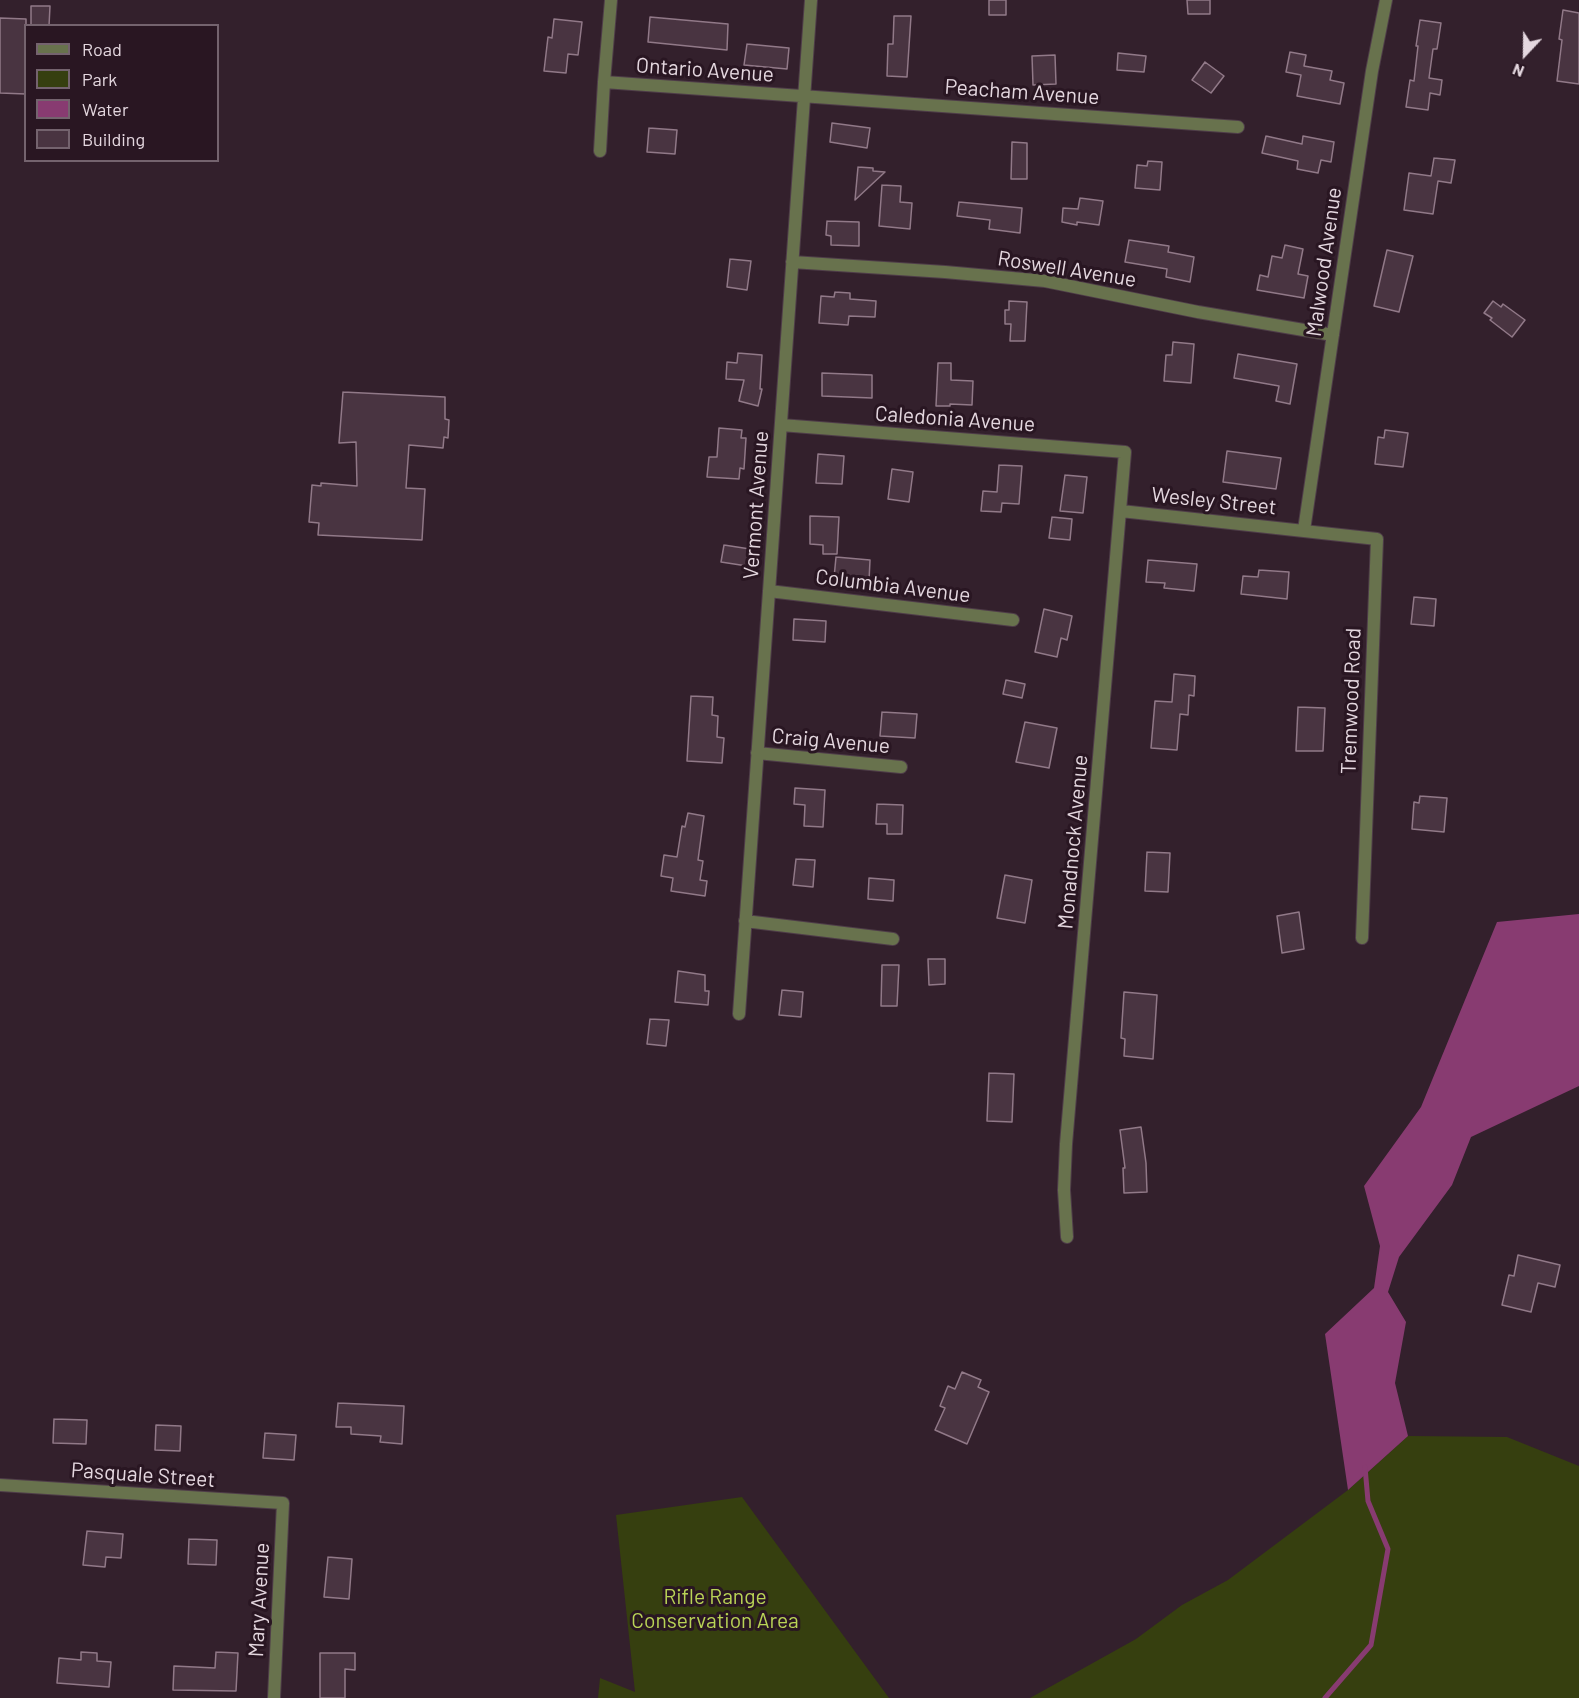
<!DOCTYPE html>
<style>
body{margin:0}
#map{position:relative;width:1579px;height:1698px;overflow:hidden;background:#33202c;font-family:Barlow,sans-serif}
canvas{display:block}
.legend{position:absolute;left:24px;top:24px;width:195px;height:138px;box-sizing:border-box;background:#291622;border:2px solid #74636e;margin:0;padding:8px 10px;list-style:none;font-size:18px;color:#e4d7df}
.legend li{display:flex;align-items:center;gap:12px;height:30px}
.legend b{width:30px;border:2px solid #74636e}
.north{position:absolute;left:1495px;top:24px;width:60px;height:60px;-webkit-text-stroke:4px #291622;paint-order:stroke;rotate:202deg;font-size:16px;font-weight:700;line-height:24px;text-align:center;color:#e4d7df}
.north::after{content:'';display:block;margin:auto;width:21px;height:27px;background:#e4d7df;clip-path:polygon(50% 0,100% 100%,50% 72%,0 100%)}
</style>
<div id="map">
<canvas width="1579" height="1698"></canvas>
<ul class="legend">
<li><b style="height:8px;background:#68724d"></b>Road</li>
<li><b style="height:16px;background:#363f0f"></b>Park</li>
<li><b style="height:16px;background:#883b71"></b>Water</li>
<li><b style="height:16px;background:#493441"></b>Building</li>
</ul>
<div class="north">N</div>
</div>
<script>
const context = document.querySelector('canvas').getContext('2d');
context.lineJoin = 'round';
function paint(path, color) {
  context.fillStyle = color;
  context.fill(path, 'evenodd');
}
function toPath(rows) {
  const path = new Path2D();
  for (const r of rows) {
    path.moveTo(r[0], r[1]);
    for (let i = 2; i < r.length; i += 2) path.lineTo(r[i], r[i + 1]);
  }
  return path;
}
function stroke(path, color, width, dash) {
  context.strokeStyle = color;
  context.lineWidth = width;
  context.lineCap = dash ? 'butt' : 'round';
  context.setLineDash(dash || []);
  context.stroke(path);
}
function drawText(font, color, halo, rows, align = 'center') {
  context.font = font + ' Barlow,sans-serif';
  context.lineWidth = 6;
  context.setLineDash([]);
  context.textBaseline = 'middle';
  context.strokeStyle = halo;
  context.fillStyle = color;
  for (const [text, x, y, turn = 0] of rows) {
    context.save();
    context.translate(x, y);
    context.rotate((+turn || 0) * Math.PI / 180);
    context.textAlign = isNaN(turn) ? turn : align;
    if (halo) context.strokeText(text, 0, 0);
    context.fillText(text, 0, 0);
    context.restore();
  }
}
paint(toPath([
 [1408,1436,1507,1437,1579,1466,1579,1698,1030,1698,1136,1639,1182,1605,1228,1580,1348,1490],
 [742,1497,889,1698,598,1698,600,1678,635,1692,616,1515]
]), '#363f0f');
paint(toPath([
 [1579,914,1579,1086,1471,1137,1452,1185,1399,1257,1388,1292,1406,1322,1395,1383,1408,1436,1348,1490,1325,1334,1374,1288,1380,1246,1364,1186,1421,1107,1497,922]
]), '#883b71');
stroke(toPath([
 [1325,1698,1371,1645,1388,1549,1368,1501,1365,1467]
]), '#883b71', 5);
const building = toPath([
 [989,0,1006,0,1006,15,989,15,989,0],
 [1187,0,1210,0,1210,14,1188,14,1187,0],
 [31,6,50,6,49,26,31,26,31,6],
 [1563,10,1579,13,1579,84,1557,81,1562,40,1559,39,1563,10],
 [894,16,911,16,907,77,887,76,888,44,893,44,894,16],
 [650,17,728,24,727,50,648,42,650,17],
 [0,18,26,19,26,94,0,93,0,18],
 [554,19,582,22,578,55,568,54,566,73,544,71,548,37,552,38,554,19],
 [1420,20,1441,23,1437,49,1433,49,1429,78,1442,80,1440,95,1430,93,1428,110,1406,107,1410,80,1414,81,1418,46,1416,46,1420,20],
 [747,44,789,48,787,69,744,65,747,44],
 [1290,52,1306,55,1304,66,1332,71,1330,80,1344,83,1340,104,1297,96,1301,75,1286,72,1290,52],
 [1118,53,1146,56,1144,72,1117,70,1118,53],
 [1055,55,1056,84,1033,85,1032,56,1055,55],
 [1205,62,1224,76,1211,93,1192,80,1205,62],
 [832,123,870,128,867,148,830,142,832,123],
 [649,128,677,130,675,154,647,152,649,128],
 [1266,136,1302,144,1303,136,1334,142,1331,162,1321,160,1318,173,1297,169,1298,161,1262,153,1266,136],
 [1012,142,1027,143,1027,179,1011,179,1012,142],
 [1434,158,1455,160,1451,183,1438,181,1433,214,1404,210,1409,173,1431,176,1434,158],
 [1148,161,1162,162,1160,190,1135,188,1137,165,1147,166,1148,161],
 [858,167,873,168,873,171,885,172,855,200,858,167],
 [882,185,901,186,900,202,912,203,910,229,879,226,882,185],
 [1080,198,1103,201,1099,225,1077,222,1077,225,1062,222,1063,208,1078,209,1080,198],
 [959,202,1022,208,1020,233,989,229,990,220,957,216,959,202],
 [827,221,859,222,859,246,831,245,831,236,826,235,827,221],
 [1129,240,1169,246,1168,252,1194,257,1190,282,1166,277,1167,269,1125,262,1129,240],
 [1285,245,1303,249,1298,274,1308,276,1304,298,1257,290,1260,275,1268,277,1272,256,1282,258,1285,245],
 [1387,250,1413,256,1399,312,1374,306,1387,250],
 [730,259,751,261,747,290,727,287,730,259],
 [835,292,850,293,850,299,876,301,875,317,849,316,848,325,819,323,821,296,834,297,835,292],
 [1009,301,1027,302,1025,341,1010,341,1011,324,1005,324,1005,310,1009,310,1009,301],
 [1493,301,1501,307,1503,304,1525,320,1512,337,1490,320,1492,318,1484,313,1493,301],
 [1173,342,1194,344,1191,383,1164,381,1166,355,1172,355,1173,342],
 [738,353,762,355,760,389,762,389,758,406,739,401,744,380,726,379,727,362,737,363,738,353],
 [1238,354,1297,364,1290,404,1276,401,1279,386,1234,378,1238,354],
 [938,363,951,363,951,380,973,381,972,405,950,404,950,406,936,406,938,363],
 [822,373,872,375,872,398,822,396,822,373],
 [343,392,445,397,445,419,449,420,448,438,444,437,443,448,409,445,406,488,425,489,422,540,318,535,319,523,309,522,312,485,321,486,321,483,357,486,356,442,339,443,343,392],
 [719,428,742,430,741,438,746,438,744,469,740,468,739,479,707,477,709,457,717,457,719,428],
 [1385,430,1408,433,1403,467,1375,464,1378,437,1384,438,1385,430],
 [1227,451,1281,458,1276,489,1223,482,1227,451],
 [818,454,844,456,842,484,816,483,818,454],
 [999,465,1022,466,1019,504,1002,503,1001,512,981,511,983,491,997,492,999,465],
 [892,469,913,472,909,502,888,499,892,469],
 [1065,475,1087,477,1083,513,1060,511,1065,475],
 [810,516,839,517,837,554,823,554,823,545,810,544,810,516],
 [1052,517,1072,519,1070,540,1049,538,1052,517],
 [724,545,750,549,747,566,721,562,724,545],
 [836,557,870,560,869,581,834,578,836,557],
 [1148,560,1197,564,1194,591,1164,588,1165,583,1146,582,1148,560],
 [1259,570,1289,572,1287,599,1241,594,1243,576,1258,577,1259,570],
 [1414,597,1436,599,1434,626,1411,624,1414,597],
 [1044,609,1072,616,1067,640,1061,638,1057,657,1035,652,1044,609],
 [794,619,826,621,825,642,793,640,794,619],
 [1174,674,1195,676,1194,696,1189,695,1188,715,1180,714,1177,750,1151,748,1155,701,1172,702,1174,674],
 [1006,680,1025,684,1022,698,1003,694,1006,680],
 [691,696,713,697,712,715,718,716,717,737,724,738,722,763,687,761,691,696],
 [1298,707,1325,708,1323,751,1296,751,1298,707],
 [882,712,917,714,915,738,880,736,882,712],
 [1025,722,1057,728,1049,768,1016,762,1025,722],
 [795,788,825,790,823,827,804,826,805,805,794,804,795,788],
 [1420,796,1447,798,1444,832,1412,829,1414,802,1419,803,1420,796],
 [877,804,903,805,902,834,887,834,887,824,876,824,877,804],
 [688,813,704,816,698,860,703,861,700,880,707,881,705,896,671,891,673,878,661,876,664,855,677,857,682,826,685,827,688,813],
 [1147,852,1170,853,1168,892,1145,891,1147,852],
 [796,859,815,860,813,887,793,885,796,859],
 [1005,875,1032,880,1025,923,997,918,1005,875],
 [869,878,894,880,893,901,868,899,869,878],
 [1299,912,1304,949,1282,953,1277,916,1299,912],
 [928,959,945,959,945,984,929,985,928,959],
 [882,965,899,965,897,1006,881,1006,882,965],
 [678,971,705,975,705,991,709,991,708,1005,675,1002,678,971],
 [782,990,803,992,801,1017,779,1015,782,990],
 [1124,992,1157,995,1153,1059,1124,1056,1125,1039,1121,1038,1124,992],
 [650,1019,669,1020,666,1046,647,1044,650,1019],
 [989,1073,1014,1074,1012,1122,987,1121,989,1073],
 [1141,1127,1146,1163,1147,1192,1124,1193,1123,1168,1125,1168,1120,1130,1141,1127],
 [1518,1255,1560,1265,1555,1287,1538,1283,1531,1312,1502,1305,1509,1275,1514,1276,1518,1255],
 [962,1372,981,1380,978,1387,989,1392,967,1444,935,1430,945,1408,940,1406,948,1386,955,1389,962,1372],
 [338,1403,404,1406,402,1444,380,1442,381,1436,351,1434,351,1427,336,1427,338,1403],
 [54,1419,87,1420,86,1444,53,1443,54,1419],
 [156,1425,181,1426,180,1451,155,1450,156,1425],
 [265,1433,296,1435,294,1460,263,1458,265,1433],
 [87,1531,123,1534,121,1558,106,1557,105,1567,83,1565,87,1531],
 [189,1539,217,1540,216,1565,188,1564,189,1539],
 [328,1557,352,1559,349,1599,324,1597,328,1557],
 [81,1652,97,1653,97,1661,111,1662,109,1687,57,1683,59,1658,81,1660,81,1652],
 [216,1652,238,1653,236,1691,173,1690,174,1666,215,1668,216,1652],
 [320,1653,355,1653,355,1670,345,1669,345,1698,320,1698,320,1653]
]);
paint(building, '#493441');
stroke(building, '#917988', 1.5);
const street = toPath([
 [611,0,604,82,1238,127],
 [600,151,604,82],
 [792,262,945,272,1045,281,1198,312,1333,335],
 [781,425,1125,452,1066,1144,1064,1190,1067,1237],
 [1121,511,1377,539,1362,938],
 [1304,530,1372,71,1386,0],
 [769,591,1013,620],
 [757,753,901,767],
 [745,921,893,939],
 [739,1014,811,0],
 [0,1485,283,1503,274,1698]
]);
stroke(street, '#4f3d49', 14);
stroke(street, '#68724d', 12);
drawText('21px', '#e4d7df', '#291622', [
 ["Ontario Avenue",705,70,4],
 ["Peacham Avenue",1022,92,4],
 ["Malwood Avenue",1324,262,-82],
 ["Roswell Avenue",1067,269,9],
 ["Caledonia Avenue",955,419,4],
 ["Wesley Street",1214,501,6],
 ["Vermont Avenue",756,505,-86],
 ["Columbia Avenue",893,586,7],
 ["Tremwood Road",1351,701,-88],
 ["Craig Avenue",831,741,5],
 ["Monadnock Avenue",1073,842,-85],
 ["Pasquale Street",143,1475,4],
 ["Mary Avenue",259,1600,-87]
]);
drawText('21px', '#b9d356', '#291622', [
 ["Rifle Range",715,1597],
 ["Conservation Area",715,1621]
]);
</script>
